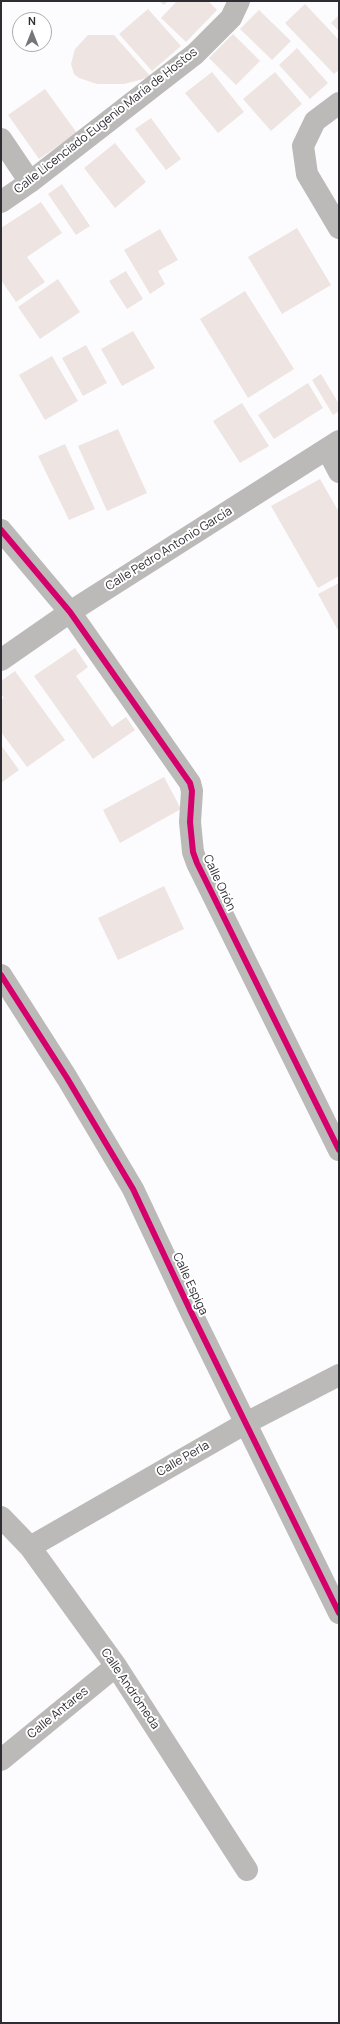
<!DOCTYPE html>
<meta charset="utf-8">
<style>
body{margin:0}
#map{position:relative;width:340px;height:2024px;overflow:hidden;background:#fcfcfe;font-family:Manrope,sans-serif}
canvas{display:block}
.frame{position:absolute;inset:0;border:2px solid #2e2d34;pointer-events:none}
.north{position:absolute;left:12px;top:12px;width:40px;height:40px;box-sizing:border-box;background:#fff;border:1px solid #ababae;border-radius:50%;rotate:0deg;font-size:11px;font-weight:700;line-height:16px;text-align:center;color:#2e2d34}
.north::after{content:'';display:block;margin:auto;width:14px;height:18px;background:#76757b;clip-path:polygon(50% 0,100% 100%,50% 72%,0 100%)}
</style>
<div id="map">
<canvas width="340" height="2024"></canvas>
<div class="frame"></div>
<div class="north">N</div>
</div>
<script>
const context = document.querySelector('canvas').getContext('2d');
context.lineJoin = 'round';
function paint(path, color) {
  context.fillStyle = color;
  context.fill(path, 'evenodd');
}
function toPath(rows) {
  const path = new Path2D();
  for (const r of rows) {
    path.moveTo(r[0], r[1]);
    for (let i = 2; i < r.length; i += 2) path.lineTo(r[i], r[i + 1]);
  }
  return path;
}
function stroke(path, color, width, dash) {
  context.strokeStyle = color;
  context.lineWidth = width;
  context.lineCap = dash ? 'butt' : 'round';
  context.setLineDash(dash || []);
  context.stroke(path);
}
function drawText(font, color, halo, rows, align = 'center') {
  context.font = font + ' Manrope,sans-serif';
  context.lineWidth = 4;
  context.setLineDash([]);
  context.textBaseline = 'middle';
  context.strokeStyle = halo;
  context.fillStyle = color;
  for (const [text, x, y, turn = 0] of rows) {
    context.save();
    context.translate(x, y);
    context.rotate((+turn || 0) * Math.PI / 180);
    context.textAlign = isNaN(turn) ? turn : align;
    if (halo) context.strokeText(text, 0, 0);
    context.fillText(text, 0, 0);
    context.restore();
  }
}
paint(toPath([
 [159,1,168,1,164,5],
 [177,1,208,1,217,10,186,42,161,18],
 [305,4,339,40,339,70,334,74,285,23],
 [148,9,181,46,152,71,119,34],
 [259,10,291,41,272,60,240,29],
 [339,15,339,31,331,23],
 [233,34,260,61,236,85,209,58],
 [88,35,114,35,151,77,124,84,97,84,79,78,74,74,71,64,75,49],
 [297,48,328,83,310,99,279,65],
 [212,72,244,112,218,133,185,93],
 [275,72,302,104,271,131,243,99],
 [45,89,77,133,39,159,8,115],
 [151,118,181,159,166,170,135,129],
 [115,143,146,182,115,208,84,168],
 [62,184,90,226,76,235,48,194],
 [41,202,62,233,27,257,45,282,16,302,1,280,1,228],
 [297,228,331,285,282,314,248,257],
 [160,229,178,260,158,271,165,284,150,294,124,250],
 [126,271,143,299,127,309,109,281],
 [58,279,80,312,40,339,18,307],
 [245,291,294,369,248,398,200,319],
 [133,331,155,368,122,386,101,349],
 [86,345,107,383,83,396,62,358],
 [52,356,78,401,45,420,19,375],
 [321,374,339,404,339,411,333,415,312,380],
 [308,383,323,408,274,439,258,415],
 [242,403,269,446,240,463,213,421],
 [118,429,147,493,107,511,78,446],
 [65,444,95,509,69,520,38,456],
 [320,479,339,512,339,576,318,588,271,506],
 [339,583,339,632,318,594],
 [75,648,88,667,76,676,112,727,126,717,135,730,93,759,34,676],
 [15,671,65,740,27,767,1,732,1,700,4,698,1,694,1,681],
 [1,745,19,770,1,783],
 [164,777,181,809,120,843,103,810],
 [164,886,184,929,118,960,98,918]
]), '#eee4e2');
stroke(toPath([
 [339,103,315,121,303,146,307,174,339,228],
 [1,139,30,182],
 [1,202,30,182,195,54,231,18,239,1],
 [327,449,339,472],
 [1,530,70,612,190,783,192,791,190,822,193,852,197,863,339,1150],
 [1,660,70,612,339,441],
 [1,975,67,1078,133,1189,191,1312,339,1613],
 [1,1517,30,1547,116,1666,247,1870],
 [30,1547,246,1423,339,1375],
 [1,1760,116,1666]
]), '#bbbab9', 22);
stroke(toPath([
 [1,530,70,612,190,783,192,791,190,822,193,852,197,863,339,1150],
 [1,975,67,1078,133,1189,191,1312,339,1613]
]), '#d6006c', 6);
drawText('12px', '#2e2d34', '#fff', [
 ["Calle Licenciado Eugenio María de Hostos",106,121,-38],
 ["Calle Pedro Antonio García",169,549,-32],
 ["Calle Orión",219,883,65],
 ["Calle Espiga",190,1284,65],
 ["Calle Perla",183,1459,-30],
 ["Calle Andrómeda",130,1689,56],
 ["Calle Antares",58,1713,-39]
]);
</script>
